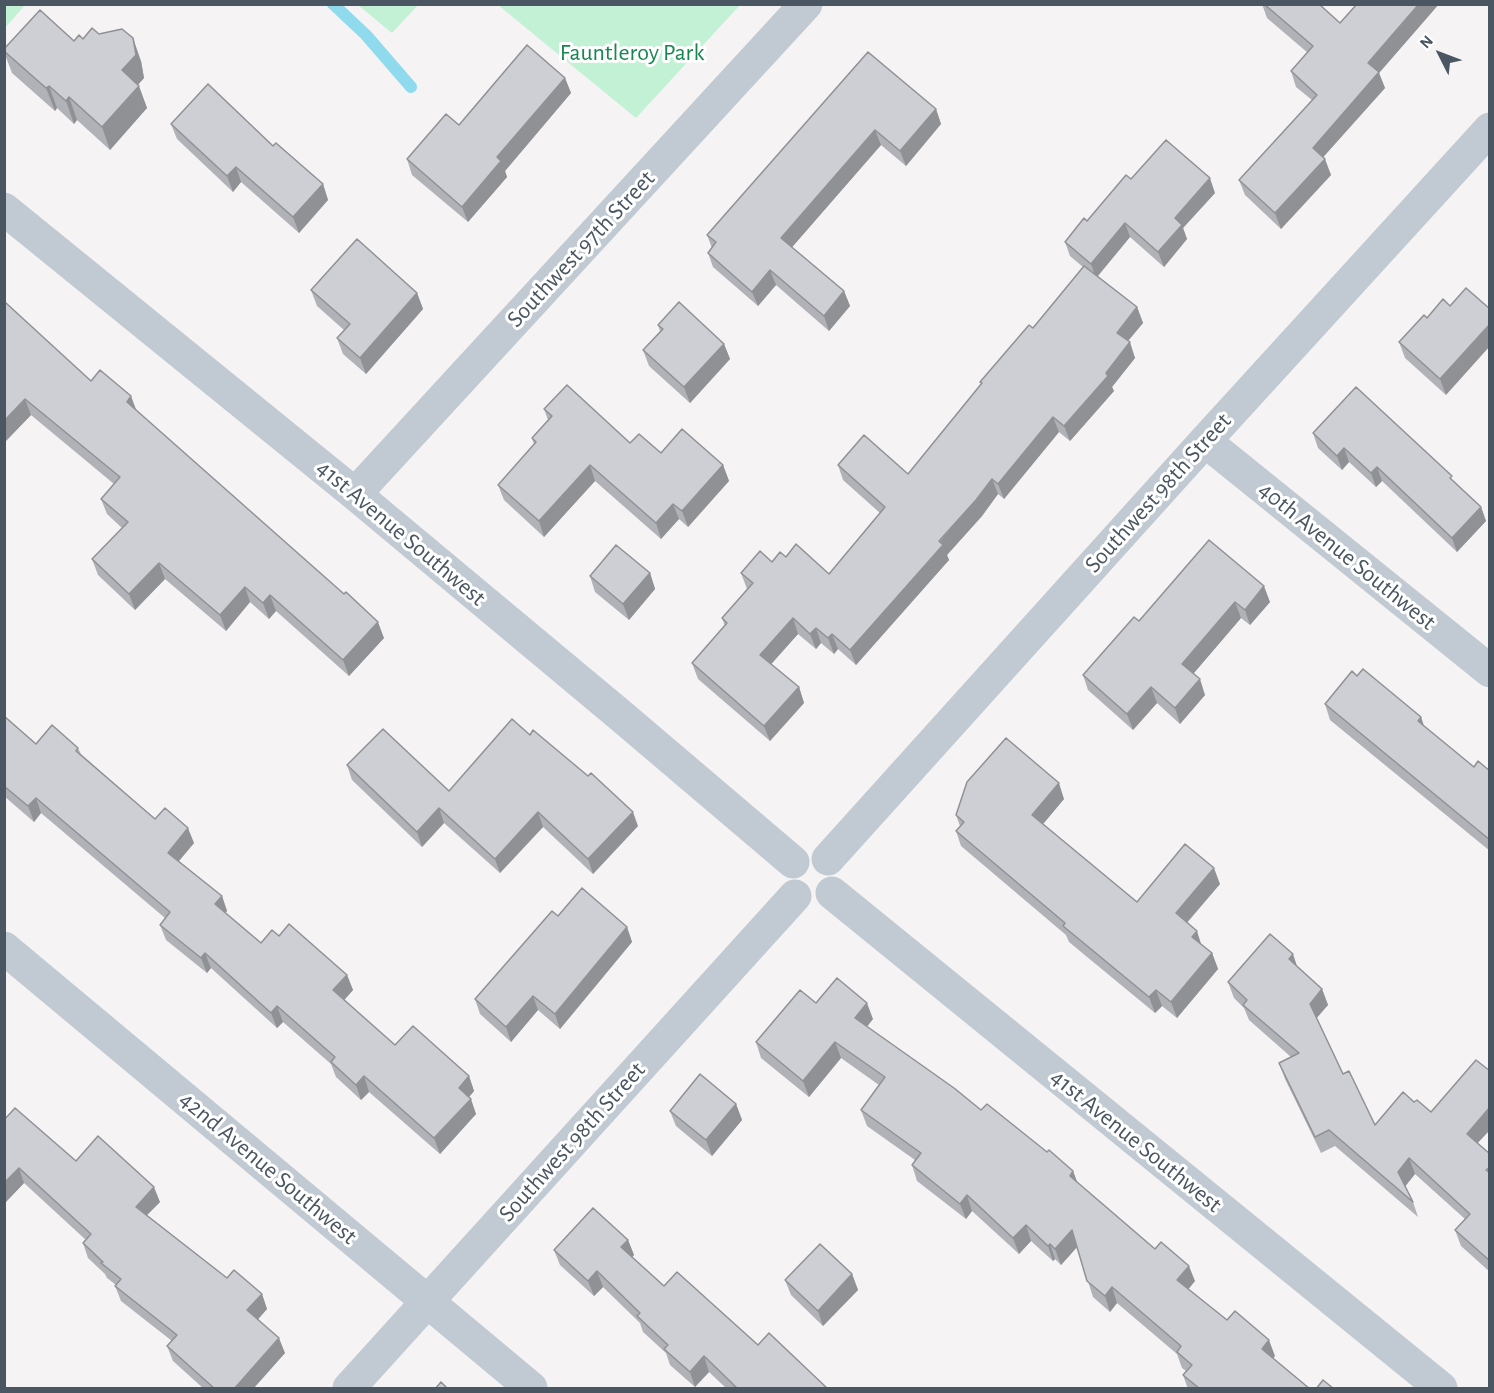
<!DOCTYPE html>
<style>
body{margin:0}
#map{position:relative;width:1494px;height:1393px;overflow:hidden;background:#f5f3f3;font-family:"Alegreya Sans",sans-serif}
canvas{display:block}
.frame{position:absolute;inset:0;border:6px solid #4a5661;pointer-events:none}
.north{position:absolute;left:1410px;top:24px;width:60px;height:60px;-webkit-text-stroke:4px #fff;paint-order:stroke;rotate:312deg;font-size:16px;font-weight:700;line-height:24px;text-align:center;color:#4a5661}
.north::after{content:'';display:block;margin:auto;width:21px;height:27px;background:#4a5661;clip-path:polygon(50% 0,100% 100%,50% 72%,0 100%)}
</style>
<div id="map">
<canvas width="1494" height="1393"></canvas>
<div class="frame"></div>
<div class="north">N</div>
</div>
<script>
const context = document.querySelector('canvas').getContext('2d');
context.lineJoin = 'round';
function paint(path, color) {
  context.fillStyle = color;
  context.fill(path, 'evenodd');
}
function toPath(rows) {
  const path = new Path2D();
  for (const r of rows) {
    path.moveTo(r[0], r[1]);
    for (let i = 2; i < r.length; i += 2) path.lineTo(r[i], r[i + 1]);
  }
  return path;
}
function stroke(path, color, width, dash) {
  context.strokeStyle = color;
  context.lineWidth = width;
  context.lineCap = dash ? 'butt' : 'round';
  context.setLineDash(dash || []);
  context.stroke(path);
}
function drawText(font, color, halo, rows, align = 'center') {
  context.font = font + ' "Alegreya Sans",sans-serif';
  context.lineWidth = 6;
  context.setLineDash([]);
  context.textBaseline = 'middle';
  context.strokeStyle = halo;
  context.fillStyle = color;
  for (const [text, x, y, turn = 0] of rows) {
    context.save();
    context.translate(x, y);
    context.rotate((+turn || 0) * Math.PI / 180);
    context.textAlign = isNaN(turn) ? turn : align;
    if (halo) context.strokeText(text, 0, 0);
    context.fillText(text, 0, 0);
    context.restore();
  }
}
paint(toPath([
 [5,4,25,5,5,28,4,5],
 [358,5,418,5,392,33],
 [498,5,740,5,636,118]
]), '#c3f1d5');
stroke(toPath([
 [333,4,366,35,411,87]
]), '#90daee', 12);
stroke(toPath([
 [4,209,355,494,620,715,793,862],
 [1205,441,1490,671],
 [355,494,806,4],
 [828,859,1205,441,1490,129],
 [832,893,1441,1388],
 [4,948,531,1388],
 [349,1388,795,896]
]), '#c1cad2', 33);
paint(toPath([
 [1262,4,1319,4,1340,23,1357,4,1439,4,1379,73,1385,88,1323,157,1331,175,1281,229,1245,195,1239,180,1312,100,1296,87,1291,71,1308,53,1267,18],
 [99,34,141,61,144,78,138,85,147,108,110,150,77,120,74,124,57,108,55,111,12,73,4,52,4,49,74,41],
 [868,52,936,109,941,124,906,166,881,145,792,247,844,291,850,306,829,331,776,285,758,306,713,267,708,253,712,248,707,235],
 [565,78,571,93,505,171,507,177,468,222,412,175,407,159,459,125],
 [171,124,273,146,323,184,328,200,299,233,241,182,233,192,177,139],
 [1131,179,1215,193,1183,228,1187,239,1164,267,1130,237,1098,276,1137,307,1143,323,1128,341,1135,358,1112,387,1114,391,1070,441,1059,432,1004,499,998,494,982,516,947,555,949,560,856,665,838,649,834,654,821,643,816,649,798,634,771,664,799,687,804,703,770,741,698,679,692,663,725,626,722,618,747,589,741,573,786,557,829,574,880,513,843,480,838,465,908,474,981,384,980,382,1033,328,1083,267,1070,256,1065,242],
 [311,290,417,293,423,309,366,374,343,354,337,338,344,330,317,306],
 [4,305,91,381,137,411,384,638,349,676,276,611,269,619,250,602,226,631,165,579,135,610,98,575,92,559,122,528,107,514,101,499,114,484,31,415,4,443],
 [1427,318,1446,395,1405,358,1399,342],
 [658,325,724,344,730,359,690,403,649,366,643,350,660,331],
 [544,409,630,443,661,453,723,465,729,481,688,527,679,519,661,539,595,481,544,537,504,500,498,485,534,444,532,438,548,420],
 [1313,433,1454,482,1481,507,1486,521,1457,552,1382,481,1376,487,1349,462,1342,470,1318,448],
 [1209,540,1270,602,1250,625,1241,618,1193,674,1205,695,1180,724,1157,703,1133,730,1088,690,1083,675,1139,621],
 [650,573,655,589,629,620,595,592,590,576],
 [1325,704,1421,717,1424,726,1474,767,1490,771,1490,851,1330,720],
 [4,716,36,744,78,748,81,754,155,819,194,843,179,861,222,896,227,911,225,913,261,943,279,936,347,975,353,990,344,1000,395,1045,469,1076,474,1091,469,1097,476,1114,440,1154,369,1092,361,1100,336,1077,331,1064,283,1022,277,1028,211,968,207,973,166,940,160,925,165,918,41,813,34,822,4,796],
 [347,765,449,791,638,826,593,874,543,827,500,873,444,823,422,847,352,780],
 [1064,799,1043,824,1137,902,1220,884,1187,923,1202,945,1212,953,1218,969,1177,1018,1162,1006,1155,1013,1069,942,1066,935,961,846,956,831,960,826,956,815],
 [558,916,627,927,632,942,560,1029,538,1010,511,1042,480,1014,475,999],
 [1297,967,1322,989,1328,1005,1316,1018,1343,1074,1375,1125,1414,1102,1431,1112,1478,1143,1490,1154,1490,1272,1461,1246,1455,1230,1465,1219,1415,1174,1405,1186,1413,1202,1418,1217,1335,1146,1321,1153,1285,1079,1279,1063,1291,1057,1249,1020,1244,1008,1234,998,1228,982],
 [816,1003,873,1019,867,1027,981,1110,1047,1152,1073,1171,1077,1182,1155,1249,1195,1281,1188,1289,1227,1320,1275,1356,1273,1358,1310,1389,1188,1389,1183,1375,1186,1371,1182,1368,1177,1354,1117,1303,1110,1312,1093,1297,1077,1247,1061,1265,1055,1259,1053,1261,1031,1241,1019,1254,972,1211,966,1219,917,1181,912,1165,915,1160,867,1126,861,1110,879,1085,841,1058,809,1097,761,1058,756,1042],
 [736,1104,742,1120,712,1156,676,1126,670,1111],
 [4,1120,76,1161,160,1202,147,1215,227,1278,262,1294,267,1309,258,1319,285,1353,253,1389,204,1389,173,1361,167,1346,172,1341,121,1301,115,1286,116,1285,107,1278,105,1274,88,1258,83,1243,86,1240,24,1183,4,1204],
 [628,1240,634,1255,632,1257,664,1286,828,1389,727,1389,709,1372,695,1387,670,1365,666,1353,643,1332,640,1323,603,1287,594,1296,560,1265,554,1250],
 [852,1274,858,1290,823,1326,791,1295,785,1280]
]), '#b0b2b7');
paint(toPath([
 [1419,4,1439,4,1379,73,1385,88,1318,163,1313,148,1368,63],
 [133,38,141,61,144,78,130,93,122,70],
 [565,78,571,93,505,171,507,177,468,222,462,207,497,157],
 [49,86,57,108,55,111,46,88],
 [139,86,147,108,110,150,102,127],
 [69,97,77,120,74,124,66,101],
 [936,109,941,124,906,166,900,151],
 [875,130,881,145,787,253,781,238],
 [1325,159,1331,175,1281,229,1275,213],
 [236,167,241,182,233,192,227,176],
 [1210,178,1215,193,1183,228,1187,239,1164,267,1158,252,1175,218],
 [323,184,328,200,299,233,293,217],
 [1125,223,1130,237,1096,278,1091,264],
 [770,270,776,285,758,306,752,292],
 [844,291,850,306,829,331,824,316],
 [417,293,423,309,366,374,360,358],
 [1137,307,1143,323,1122,348,1117,333],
 [1490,324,1490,346,1446,395,1440,379],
 [1130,342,1135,358,1112,387,1114,391,1070,441,1064,426],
 [724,344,730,359,690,403,684,387],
 [131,396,137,412,127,402],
 [25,399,31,415,4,443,4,421],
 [1053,417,1059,432,1004,499,998,484],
 [1344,448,1349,462,1342,470,1337,456],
 [590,465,595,481,544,537,539,521],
 [723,465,729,481,688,527,682,511],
 [1377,467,1382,481,1376,487,1371,473],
 [992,479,998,494,982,516,947,555,949,560,856,665,850,650],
 [673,504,679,519,661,539,656,523],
 [1481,507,1486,521,1457,552,1452,538],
 [159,563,165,579,135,610,129,594],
 [650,573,655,589,629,620,623,604],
 [1264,586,1270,602,1250,625,1245,610],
 [245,587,250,602,226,631,220,615],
 [270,595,276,611,269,619,263,603],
 [1235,602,1241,618,1188,680,1182,664],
 [793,618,798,634,766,670,760,655],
 [378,622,384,638,349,676,343,660],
 [816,628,821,643,816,649,810,634],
 [832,634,838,649,834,654,828,638],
 [1200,679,1205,695,1180,724,1175,708],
 [799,687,804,703,770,741,764,726],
 [1151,687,1157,703,1133,730,1127,714],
 [1421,717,1426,733,1418,721],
 [1059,783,1064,799,1038,830,1032,815],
 [36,798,41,813,34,822,28,806],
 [439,808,444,823,422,847,417,832],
 [538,812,543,827,500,873,495,859],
 [633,812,638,826,593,874,588,859],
 [188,828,194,843,173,868,168,853],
 [1214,868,1220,884,1181,929,1176,913],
 [222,896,227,911,220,919,215,904],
 [627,927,632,942,560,1029,555,1014],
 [1197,931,1202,947,1192,937],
 [205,953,211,968,207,973,201,958],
 [1212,953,1218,969,1177,1018,1171,1002],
 [1293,954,1298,969,1289,959],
 [347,975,353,990,339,1006,333,990],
 [1322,989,1328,1005,1315,1020,1310,1004],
 [1156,990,1162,1006,1155,1013,1149,997],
 [533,996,538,1010,511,1042,506,1027],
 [867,1003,873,1019,860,1034,855,1018],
 [277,1006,283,1022,277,1028,271,1013],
 [835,1042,841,1058,809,1097,803,1081],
 [364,1076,369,1092,361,1100,356,1085],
 [469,1076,474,1091,464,1103,459,1088],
 [471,1099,476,1114,440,1154,434,1138],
 [736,1104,742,1120,712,1156,706,1140],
 [1490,1107,1490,1130,1472,1149,1467,1134],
 [1409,1158,1415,1174,1404,1188,1398,1172],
 [19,1168,24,1183,4,1204,4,1183],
 [1073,1171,1079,1187,1070,1176],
 [154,1187,160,1202,141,1221,136,1207],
 [967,1195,972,1211,966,1219,960,1204],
 [1026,1225,1031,1241,1019,1254,1013,1238],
 [1072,1230,1078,1246,1061,1265,1055,1249],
 [628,1240,634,1255,627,1263,621,1247],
 [1050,1244,1055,1259,1053,1261,1048,1246],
 [1189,1266,1195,1281,1183,1296,1177,1280],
 [597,1271,603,1287,594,1296,588,1281],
 [852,1274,858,1290,823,1326,818,1311],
 [1112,1287,1117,1303,1110,1312,1105,1296],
 [262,1294,267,1309,253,1325,247,1310],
 [279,1338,285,1353,253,1389,234,1389],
 [1269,1340,1275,1356,1267,1365,1262,1349],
 [704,1356,709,1372,695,1387,690,1372]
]), '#909195');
const building = toPath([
 [1264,4,1319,4,1340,23,1357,4,1419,4,1368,63,1379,72,1313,148,1325,159,1275,213,1239,180,1317,95,1291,71,1313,46,1264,4],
 [40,10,74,41,79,35,83,39,92,28,99,34,122,29,133,38,136,55,122,70,139,86,102,127,69,97,66,101,49,86,46,88,4,51,4,49,40,10],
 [527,45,565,78,497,157,501,161,462,207,407,159,446,114,459,125,527,45],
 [868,52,936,109,900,151,875,130,781,238,844,291,824,316,770,270,752,292,708,253,716,242,707,235,868,52],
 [208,84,273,146,276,143,323,184,293,217,236,167,227,176,171,124,208,84],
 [1166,140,1210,178,1175,218,1182,225,1158,252,1125,223,1091,264,1065,242,1084,218,1087,221,1126,175,1131,179,1166,140],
 [357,239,417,293,360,358,337,338,350,324,311,290,357,239],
 [1084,266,1137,307,1117,333,1130,342,1106,373,1108,376,1064,426,1053,417,998,484,992,479,976,500,939,541,943,545,850,650,832,634,828,638,816,628,810,634,793,618,760,655,799,687,764,726,692,663,727,623,722,618,753,583,741,573,760,551,772,562,780,552,786,557,796,544,829,574,885,507,838,465,864,435,908,474,982,383,980,382,1029,325,1033,328,1084,266],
 [1466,288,1490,309,1490,324,1440,379,1399,342,1424,315,1427,318,1443,299,1450,306,1466,288],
 [679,302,724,344,684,387,643,350,663,329,658,325,679,302],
 [6,303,91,381,100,370,131,396,127,402,344,594,346,592,378,622,343,660,270,595,263,603,245,587,220,615,159,563,129,594,92,559,128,522,101,499,120,477,25,399,4,421,4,305,6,303],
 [567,385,630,443,639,434,661,453,682,429,723,465,682,511,673,504,656,523,590,465,539,521,498,485,536,442,532,438,552,416,544,409,567,385],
 [1356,387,1452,476,1450,478,1481,507,1452,538,1377,467,1371,473,1344,448,1337,456,1313,433,1356,387],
 [1209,540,1264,586,1245,610,1235,602,1182,664,1200,679,1175,708,1151,687,1127,714,1083,675,1134,617,1139,621,1209,540],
 [616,545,650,573,623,604,590,576,616,545],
 [1363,669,1421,717,1418,721,1474,767,1478,761,1490,771,1490,840,1325,704,1352,671,1357,676,1363,669],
 [4,716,36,744,52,725,78,748,76,751,155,819,165,808,188,828,168,853,222,896,215,904,261,943,272,930,279,936,289,924,347,975,333,990,395,1045,413,1026,469,1076,459,1088,471,1099,434,1138,364,1076,356,1085,331,1062,335,1057,277,1006,271,1013,205,953,201,958,160,925,170,912,36,798,28,806,4,786,4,716],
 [512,719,530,735,533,730,588,776,591,773,633,812,588,859,538,812,495,859,439,808,417,832,347,765,383,729,449,791,512,719],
 [1006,738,1059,783,1032,815,1137,902,1185,844,1214,868,1176,913,1197,931,1192,937,1212,953,1171,1002,1156,990,1149,997,1063,926,1065,923,956,831,964,822,956,815,967,782,1006,738],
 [582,888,627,927,555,1014,533,996,506,1027,475,999,552,911,558,916,582,888],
 [1270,934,1293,954,1289,959,1322,989,1310,1004,1343,1074,1349,1071,1375,1125,1403,1092,1414,1102,1417,1100,1431,1112,1476,1060,1490,1071,1490,1107,1467,1134,1490,1154,1490,1167,1486,1170,1490,1173,1490,1261,1455,1230,1470,1214,1409,1158,1398,1172,1413,1202,1329,1130,1315,1137,1279,1063,1299,1053,1243,1005,1247,1000,1228,982,1270,934],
 [837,978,867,1003,855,1018,954,1088,981,1110,987,1104,1047,1152,1049,1150,1073,1171,1070,1176,1155,1249,1161,1242,1189,1266,1177,1280,1227,1320,1235,1311,1269,1340,1262,1349,1310,1389,1200,1389,1183,1375,1192,1365,1177,1352,1181,1346,1112,1287,1105,1296,1087,1281,1072,1230,1055,1249,1050,1244,1048,1246,1026,1225,1013,1238,967,1195,960,1204,912,1165,921,1153,861,1110,885,1077,835,1042,803,1081,756,1042,800,990,816,1003,837,978],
 [700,1074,736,1104,706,1140,670,1111,700,1074],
 [15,1108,76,1161,98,1136,154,1187,136,1207,227,1278,234,1270,262,1294,247,1310,279,1338,234,1389,215,1389,167,1346,177,1335,115,1286,121,1279,101,1263,103,1262,83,1243,91,1234,19,1168,4,1183,4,1120,15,1108],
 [593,1208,628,1240,621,1247,664,1286,677,1272,758,1345,769,1333,828,1389,738,1389,704,1356,690,1372,664,1349,668,1345,637,1316,640,1313,597,1271,588,1281,554,1250,593,1208],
 [820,1244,852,1274,818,1311,785,1280,820,1244],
 [1323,1380,1334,1389,1316,1389,1323,1380],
 [441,1382,448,1389,435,1389,441,1382]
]);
paint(building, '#cdcfd5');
stroke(building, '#909195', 1.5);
drawText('24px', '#17864f', '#fff', [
 ["Fauntleroy Park",632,53]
]);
drawText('24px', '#4a5661', '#fff', [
 ["Southwest 97th Street",581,249,-47],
 ["Southwest 98th Street",1158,493,-48],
 ["41st Avenue Southwest",401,533,40],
 ["40th Avenue Southwest",1347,556,39],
 ["41st Avenue Southwest",1136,1141,39],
 ["Southwest 98th Street",572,1142,-48],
 ["42nd Avenue Southwest",268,1168,40]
]);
</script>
